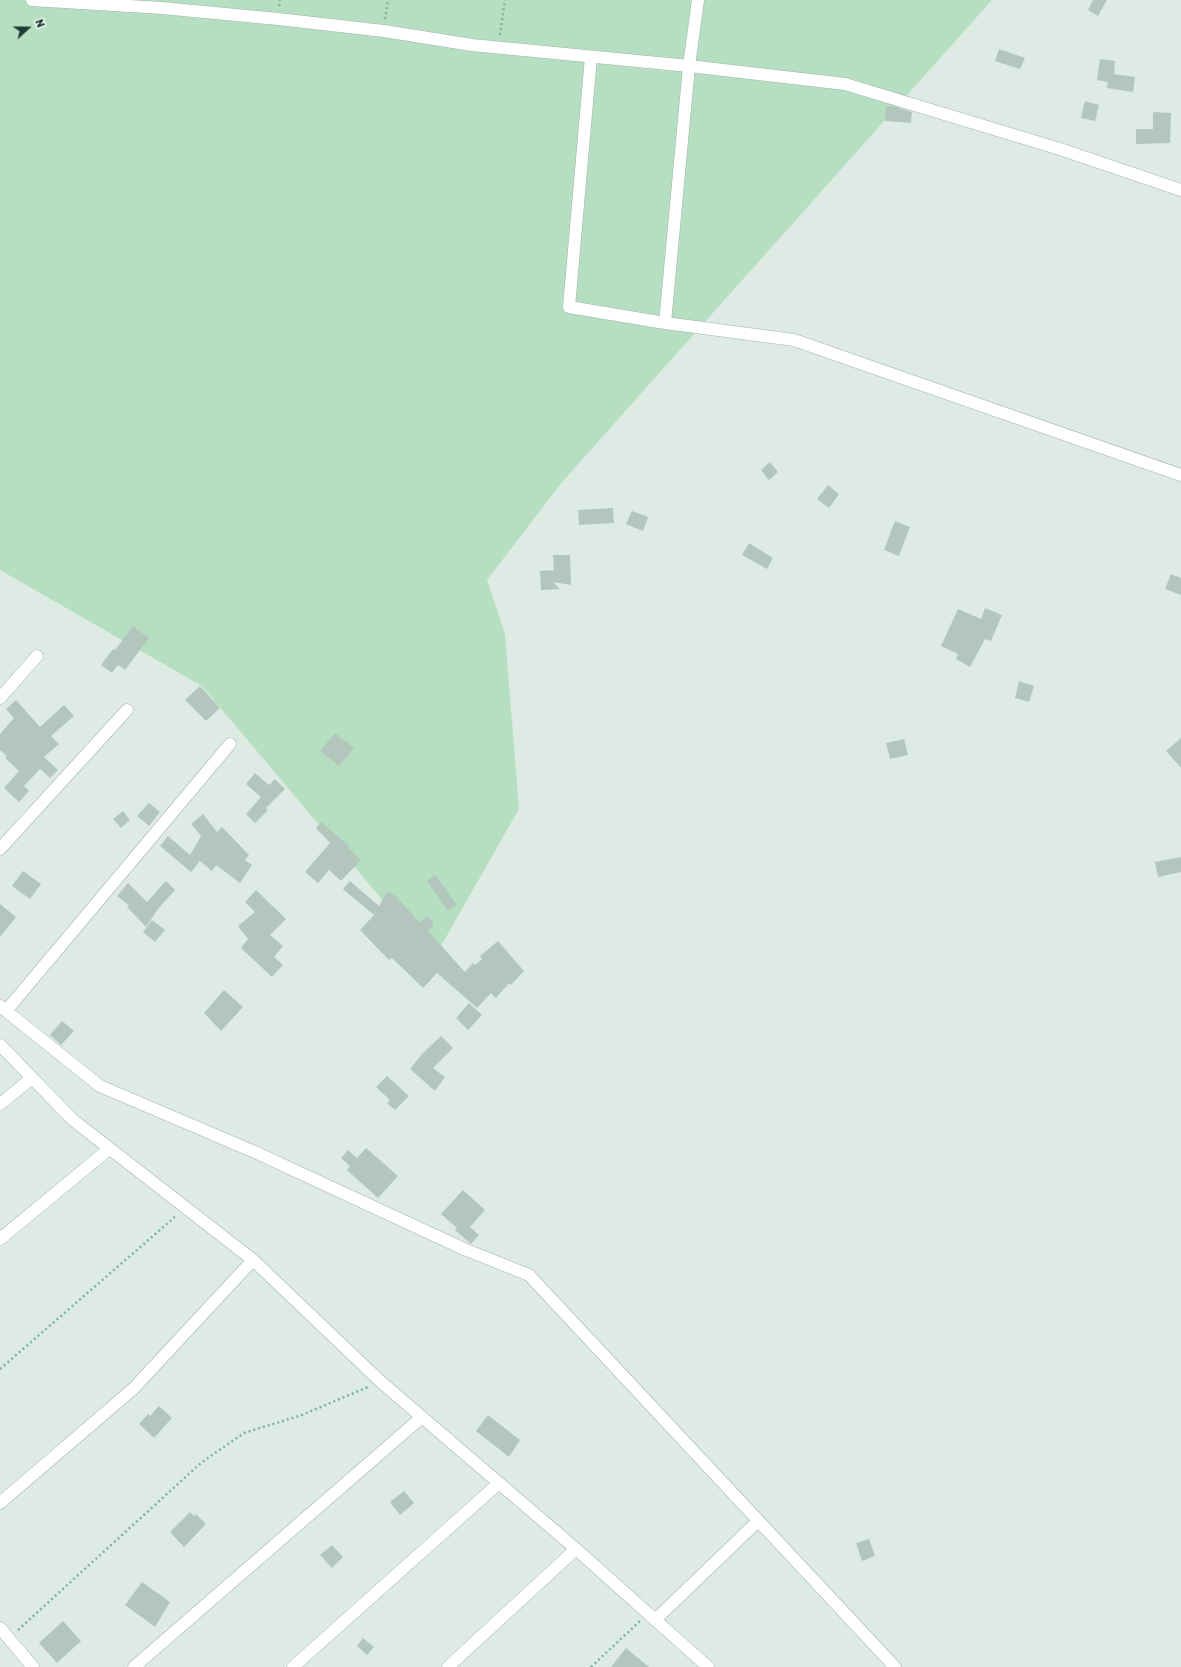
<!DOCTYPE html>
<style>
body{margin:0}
#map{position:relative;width:1181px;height:1667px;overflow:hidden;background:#deebe5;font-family:Rubik,sans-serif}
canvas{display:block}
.north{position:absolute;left:8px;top:8px;width:40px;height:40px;-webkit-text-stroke:3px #eff8f3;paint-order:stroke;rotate:69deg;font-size:11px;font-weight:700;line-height:16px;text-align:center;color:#1e3c34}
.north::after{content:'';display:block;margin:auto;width:14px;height:18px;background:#1e3c34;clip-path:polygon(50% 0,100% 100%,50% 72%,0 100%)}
</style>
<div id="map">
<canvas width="1181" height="1667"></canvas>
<div class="north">N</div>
</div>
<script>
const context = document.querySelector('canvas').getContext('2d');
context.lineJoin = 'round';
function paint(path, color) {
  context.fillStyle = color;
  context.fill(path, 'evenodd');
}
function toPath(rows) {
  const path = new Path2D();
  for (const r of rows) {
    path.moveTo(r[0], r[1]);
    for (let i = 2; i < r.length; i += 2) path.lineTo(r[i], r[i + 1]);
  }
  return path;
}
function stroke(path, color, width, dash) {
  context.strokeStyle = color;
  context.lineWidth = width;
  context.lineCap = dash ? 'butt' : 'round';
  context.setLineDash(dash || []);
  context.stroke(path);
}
paint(toPath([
 [0,0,992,0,563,481,487,580,505,634,519,809,433,960,202,686,0,570]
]), '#b5dfc0');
paint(toPath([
 [1093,0,1107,0,1098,16,1088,10],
 [999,49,1025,58,1020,69,995,61],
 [1100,59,1115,61,1114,74,1135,77,1133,92,1107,88,1108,82,1097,80],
 [1085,101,1099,105,1095,121,1081,118],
 [886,106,897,107,912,112,911,123,885,121],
 [1153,112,1171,113,1170,143,1136,144,1136,129,1153,129],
 [770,462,778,472,769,480,761,470],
 [828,485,839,494,829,508,817,499],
 [613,508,614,523,579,525,578,510],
 [632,511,648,517,643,531,626,524],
 [895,521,910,527,899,556,884,550],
 [749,543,773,558,767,569,742,555],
 [553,555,570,555,571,585,553,582,560,589,541,590,540,571,554,570],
 [1171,574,1181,578,1181,595,1165,589],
 [985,608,1002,615,991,641,985,639,970,667,956,659,958,654,941,646,958,609,981,619],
 [133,626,149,638,125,670,118,665,112,673,101,665,113,649,115,650],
 [1019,681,1034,686,1029,702,1015,698],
 [200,686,220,708,206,721,185,700],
 [16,700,40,727,64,705,74,716,51,736,59,744,44,757,58,770,50,778,40,769,24,786,29,791,19,802,4,788,19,771,5,758,7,756,0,750,0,734,14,718,6,709],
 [335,733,354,748,339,766,320,751],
 [1181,738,1181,768,1166,751],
 [904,739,908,755,890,759,886,743],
 [255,773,269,785,275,779,285,789,266,808,268,810,255,823,246,814,261,797,246,784],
 [149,803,160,812,149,826,137,816],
 [123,811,130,820,121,828,113,819],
 [203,814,217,832,222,827,249,855,245,860,252,865,240,883,216,865,212,871,200,861,191,872,160,846,168,836,190,855,201,836,191,824],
 [321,822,349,846,348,848,361,860,341,881,329,870,318,883,305,872,330,843,316,828],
 [1181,857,1181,872,1158,877,1155,862],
 [23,871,41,884,30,899,12,886],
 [435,875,457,905,448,911,427,881],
 [166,881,175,890,158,909,146,927,127,907,129,905,117,896,128,883,147,902],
 [350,881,379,906,387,892,396,896,420,923,426,916,433,922,433,927,428,931,465,972,473,963,475,965,482,959,480,956,498,941,524,971,511,985,509,983,496,998,491,993,477,1008,437,973,423,988,392,958,389,960,360,930,374,915,343,889],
 [256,890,286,919,270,935,283,946,274,957,283,965,272,977,241,948,248,939,238,926,255,912,245,902],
 [0,904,16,917,0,937],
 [152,920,165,930,155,942,143,932],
 [224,990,243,1007,221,1031,204,1013],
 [469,1003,482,1015,468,1030,456,1018],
 [62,1021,74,1031,61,1045,50,1035],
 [441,1036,453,1048,433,1068,445,1077,435,1091,410,1069,422,1054],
 [387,1076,409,1096,395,1110,387,1103,390,1100,376,1087],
 [366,1148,398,1176,378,1198,347,1170,350,1166,341,1158,348,1150,357,1158],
 [463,1190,485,1210,470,1227,479,1235,471,1244,455,1230,457,1228,441,1214],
 [159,1406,172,1418,154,1438,139,1424,148,1414,150,1416],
 [488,1415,520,1440,509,1457,476,1431],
 [404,1491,414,1503,400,1515,390,1502],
 [190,1512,194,1516,196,1514,206,1524,184,1547,170,1532],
 [869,1539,875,1556,862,1561,856,1543],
 [332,1545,343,1557,332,1568,320,1555],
 [142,1582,170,1602,155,1627,125,1605],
 [63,1621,81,1641,57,1663,39,1643],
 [363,1638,374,1647,367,1655,357,1646],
 [626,1648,649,1667,611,1667]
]), '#b3c6be');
const minor = toPath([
 [32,0,162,8,278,19,384,31,472,45,689,66,845,84,1060,149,1181,190],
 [591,57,569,307,665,323,794,340,1181,475],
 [665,323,689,66,698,0],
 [0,698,37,656],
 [0,849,127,710],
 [0,1006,100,1086,257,1153,464,1249,529,1275,895,1667],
 [6,1011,230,744],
 [0,1045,73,1120,253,1260,381,1382,576,1549,708,1667],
 [0,1104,32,1078],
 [0,1239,109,1149],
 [0,1503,133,1389,253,1260],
 [655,1620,758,1521],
 [0,1628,33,1667],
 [134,1667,422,1417],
 [293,1667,499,1483],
 [448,1667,576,1549]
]);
stroke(minor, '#a1b3ac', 13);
stroke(toPath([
 [279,6,280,0],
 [385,19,388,0],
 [500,35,505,0],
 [0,1369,176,1216],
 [18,1630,202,1462,244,1433,302,1415,368,1387],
 [591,1667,640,1621]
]), '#7cb2a1', 2.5, [2, 3]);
stroke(minor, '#fff', 12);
</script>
